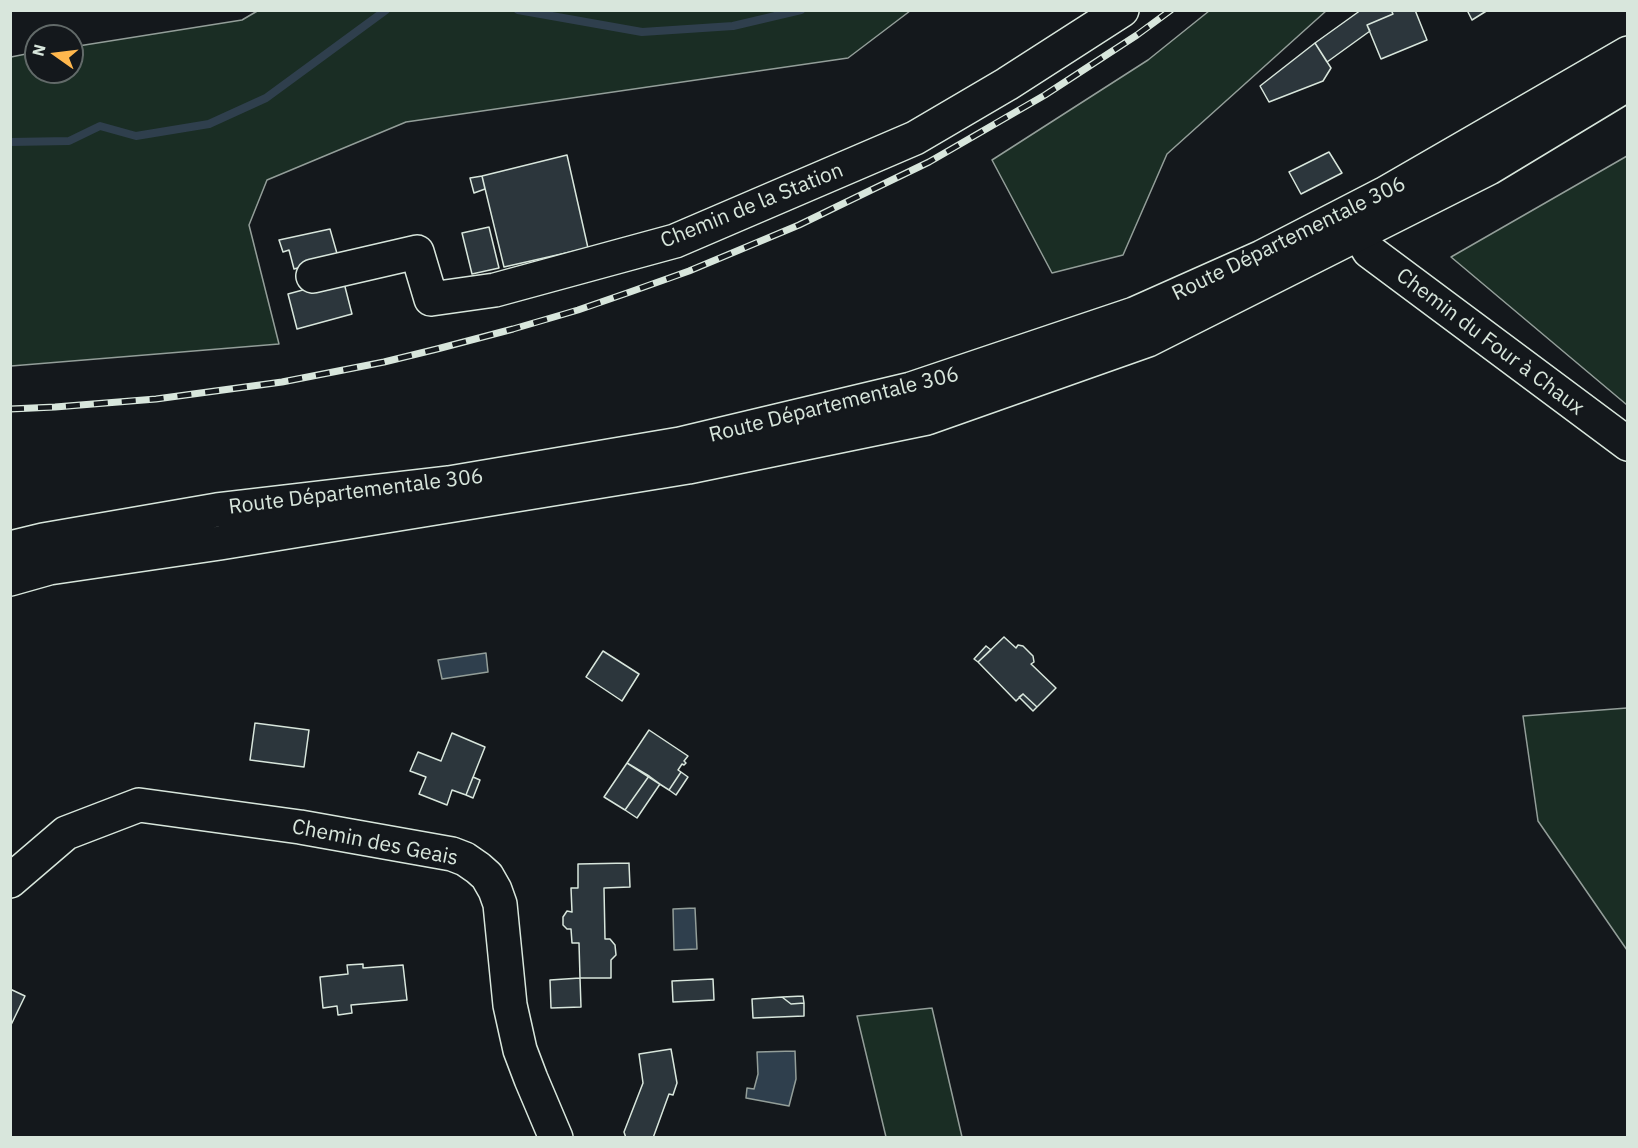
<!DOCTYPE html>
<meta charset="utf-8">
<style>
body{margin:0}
#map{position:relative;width:1638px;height:1148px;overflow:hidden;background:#14181c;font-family:"IBM Plex Sans",sans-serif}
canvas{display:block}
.frame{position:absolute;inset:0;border:12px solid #d8e6dc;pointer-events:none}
.north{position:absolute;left:24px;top:24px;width:60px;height:60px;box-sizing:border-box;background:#14181c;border:2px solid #626a69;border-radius:50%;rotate:284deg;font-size:16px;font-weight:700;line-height:24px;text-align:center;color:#d8e6dc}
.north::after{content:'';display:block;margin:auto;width:21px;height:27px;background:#ffb74d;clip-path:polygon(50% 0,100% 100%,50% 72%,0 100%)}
</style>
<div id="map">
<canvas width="1638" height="1148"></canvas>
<div class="frame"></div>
<div class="north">N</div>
</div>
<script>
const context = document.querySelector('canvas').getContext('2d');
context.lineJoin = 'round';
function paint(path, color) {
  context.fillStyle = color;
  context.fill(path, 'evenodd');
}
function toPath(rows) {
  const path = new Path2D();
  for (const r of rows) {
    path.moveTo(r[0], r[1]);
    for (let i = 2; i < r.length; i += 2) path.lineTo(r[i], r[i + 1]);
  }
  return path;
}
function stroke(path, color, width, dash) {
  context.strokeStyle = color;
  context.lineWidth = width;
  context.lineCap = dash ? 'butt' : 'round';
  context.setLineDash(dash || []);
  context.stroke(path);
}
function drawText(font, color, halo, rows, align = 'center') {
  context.font = font + ' "IBM Plex Sans",sans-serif';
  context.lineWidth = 4.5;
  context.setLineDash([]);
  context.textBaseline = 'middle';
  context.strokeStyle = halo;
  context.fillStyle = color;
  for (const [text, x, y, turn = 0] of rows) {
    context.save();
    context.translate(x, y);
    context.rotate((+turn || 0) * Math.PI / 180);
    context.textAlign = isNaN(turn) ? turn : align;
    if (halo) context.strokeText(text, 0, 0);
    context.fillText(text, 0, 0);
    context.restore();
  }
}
const green = toPath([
 [259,10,910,10,910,11,848,58,406,122,267,180,249,225,279,344,11,366,11,57,36,52,36,72,72,72,72,47,242,20,259,10],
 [1209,11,1326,11,1167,154,1123,255,1052,273,992,160,1148,60,1209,11],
 [1627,156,1627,405,1451,257,1627,156],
 [1627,708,1628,708,1627,950,1538,821,1523,716,1627,708],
 [932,1008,962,1137,886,1137,857,1016,932,1008]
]);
paint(green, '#1a2d24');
stroke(green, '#939e99', 1.5);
const water = toPath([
 [486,653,488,672,442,679,438,660,486,653],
 [695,908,697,949,674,950,673,909,695,908],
 [795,1051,796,1079,789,1106,746,1098,747,1088,754,1089,758,1074,757,1052,795,1051]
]);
paint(water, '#2f3f4d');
stroke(water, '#939e99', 1.5);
stroke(toPath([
 [518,10,642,32,733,26,801,10],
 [10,142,69,141,100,126,136,136,209,124,266,98,386,10]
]), '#2f3f4d', 8);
const building = toPath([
 [1361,10,1391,10,1393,14,1367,25,1370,31,1327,62,1315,43,1361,10],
 [1391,10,1415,10,1427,40,1381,59,1367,25,1393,14,1391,10],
 [1467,10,1488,10,1472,20,1467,10],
 [1315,43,1331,68,1323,81,1269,102,1260,86,1315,43],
 [1329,152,1342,173,1301,194,1289,172,1329,152],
 [567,155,588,248,504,267,482,176,567,155],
 [482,176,485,189,474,193,470,178,482,176],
 [489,227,499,268,472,274,462,233,489,227],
 [330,229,338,257,294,269,289,250,283,252,279,240,330,229],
 [343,279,352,314,297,329,288,294,343,279],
 [1004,637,1016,648,1018,645,1023,646,1033,656,1034,662,1031,664,1056,688,1037,707,1023,694,1016,701,978,662,1004,637],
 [986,646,991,650,978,662,974,659,986,646],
 [603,651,639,674,622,701,586,677,603,651],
 [1023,694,1037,707,1033,711,1019,697,1023,694],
 [255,723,309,730,304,767,250,760,255,723],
 [649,730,688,756,684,761,686,763,684,765,682,764,678,770,681,772,669,790,627,763,649,730],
 [452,733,485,747,466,795,452,790,447,805,419,794,426,777,410,771,418,752,441,761,452,733],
 [627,763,649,776,625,810,604,797,627,763],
 [681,772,688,777,676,795,669,790,681,772],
 [649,776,660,784,637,818,625,810,649,776],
 [473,777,480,780,473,798,466,795,473,777],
 [629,863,630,887,604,888,605,939,610,939,615,945,616,955,611,960,611,978,580,978,579,943,572,943,571,929,567,929,563,925,563,917,567,911,572,912,571,888,578,888,578,864,629,863],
 [363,964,363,968,403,965,407,1000,351,1005,352,1013,338,1015,337,1006,323,1008,320,977,348,974,347,965,363,964],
 [580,978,581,1007,551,1008,550,980,580,978],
 [713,979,714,1000,673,1002,672,981,713,979],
 [10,989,25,996,10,1027,10,989],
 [803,996,804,1003,791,1004,782,997,803,996],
 [782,997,791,1004,804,1003,804,1016,753,1018,752,999,782,997],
 [671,1049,677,1083,673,1095,669,1094,653,1138,626,1138,624,1132,643,1083,639,1054,671,1049]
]);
paint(building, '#2c363c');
stroke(building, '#d8e6dc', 1.5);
const minor = toPath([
 [1359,234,1369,251,1628,444],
 [313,276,417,252,431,299,495,290,675,241,915,138,1007,84,1122,10],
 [10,881,66,833,139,805,300,827,452,854,465,859,478,868,487,876,495,890,500,904,510,1005,520,1050,531,1079,556,1138]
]);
const major = toPath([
 [10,548,43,540,217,510,449,483,680,444,911,389,1134,314,1262,257,1384,194,1628,53],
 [10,579,49,568,220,543,688,467,927,418,1148,340,1489,168,1628,84]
]);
stroke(minor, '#d8e6dc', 36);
stroke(major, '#d8e6dc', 36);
stroke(minor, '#14181c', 33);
stroke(major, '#14181c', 33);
const rail = toPath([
 [10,409,55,407,156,399,282,382,384,362,437,349,513,329,578,310,630,292,689,271,799,225,929,162,1045,95,1137,35,1171,10]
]);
stroke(rail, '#d8e6dc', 7);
stroke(rail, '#14181c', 4.5, [14]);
drawText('21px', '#d8e6dc', '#14181c', [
 ["Chemin de la Station",752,206,-22],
 ["Route Départementale 306",1289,239,-26],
 ["Chemin du Four à Chaux",1490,342,37],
 ["Route Départementale 306",834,405,-14],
 ["Route Départementale 306",356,492,-7],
 ["Chemin des Geais",375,843,11]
]);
</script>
